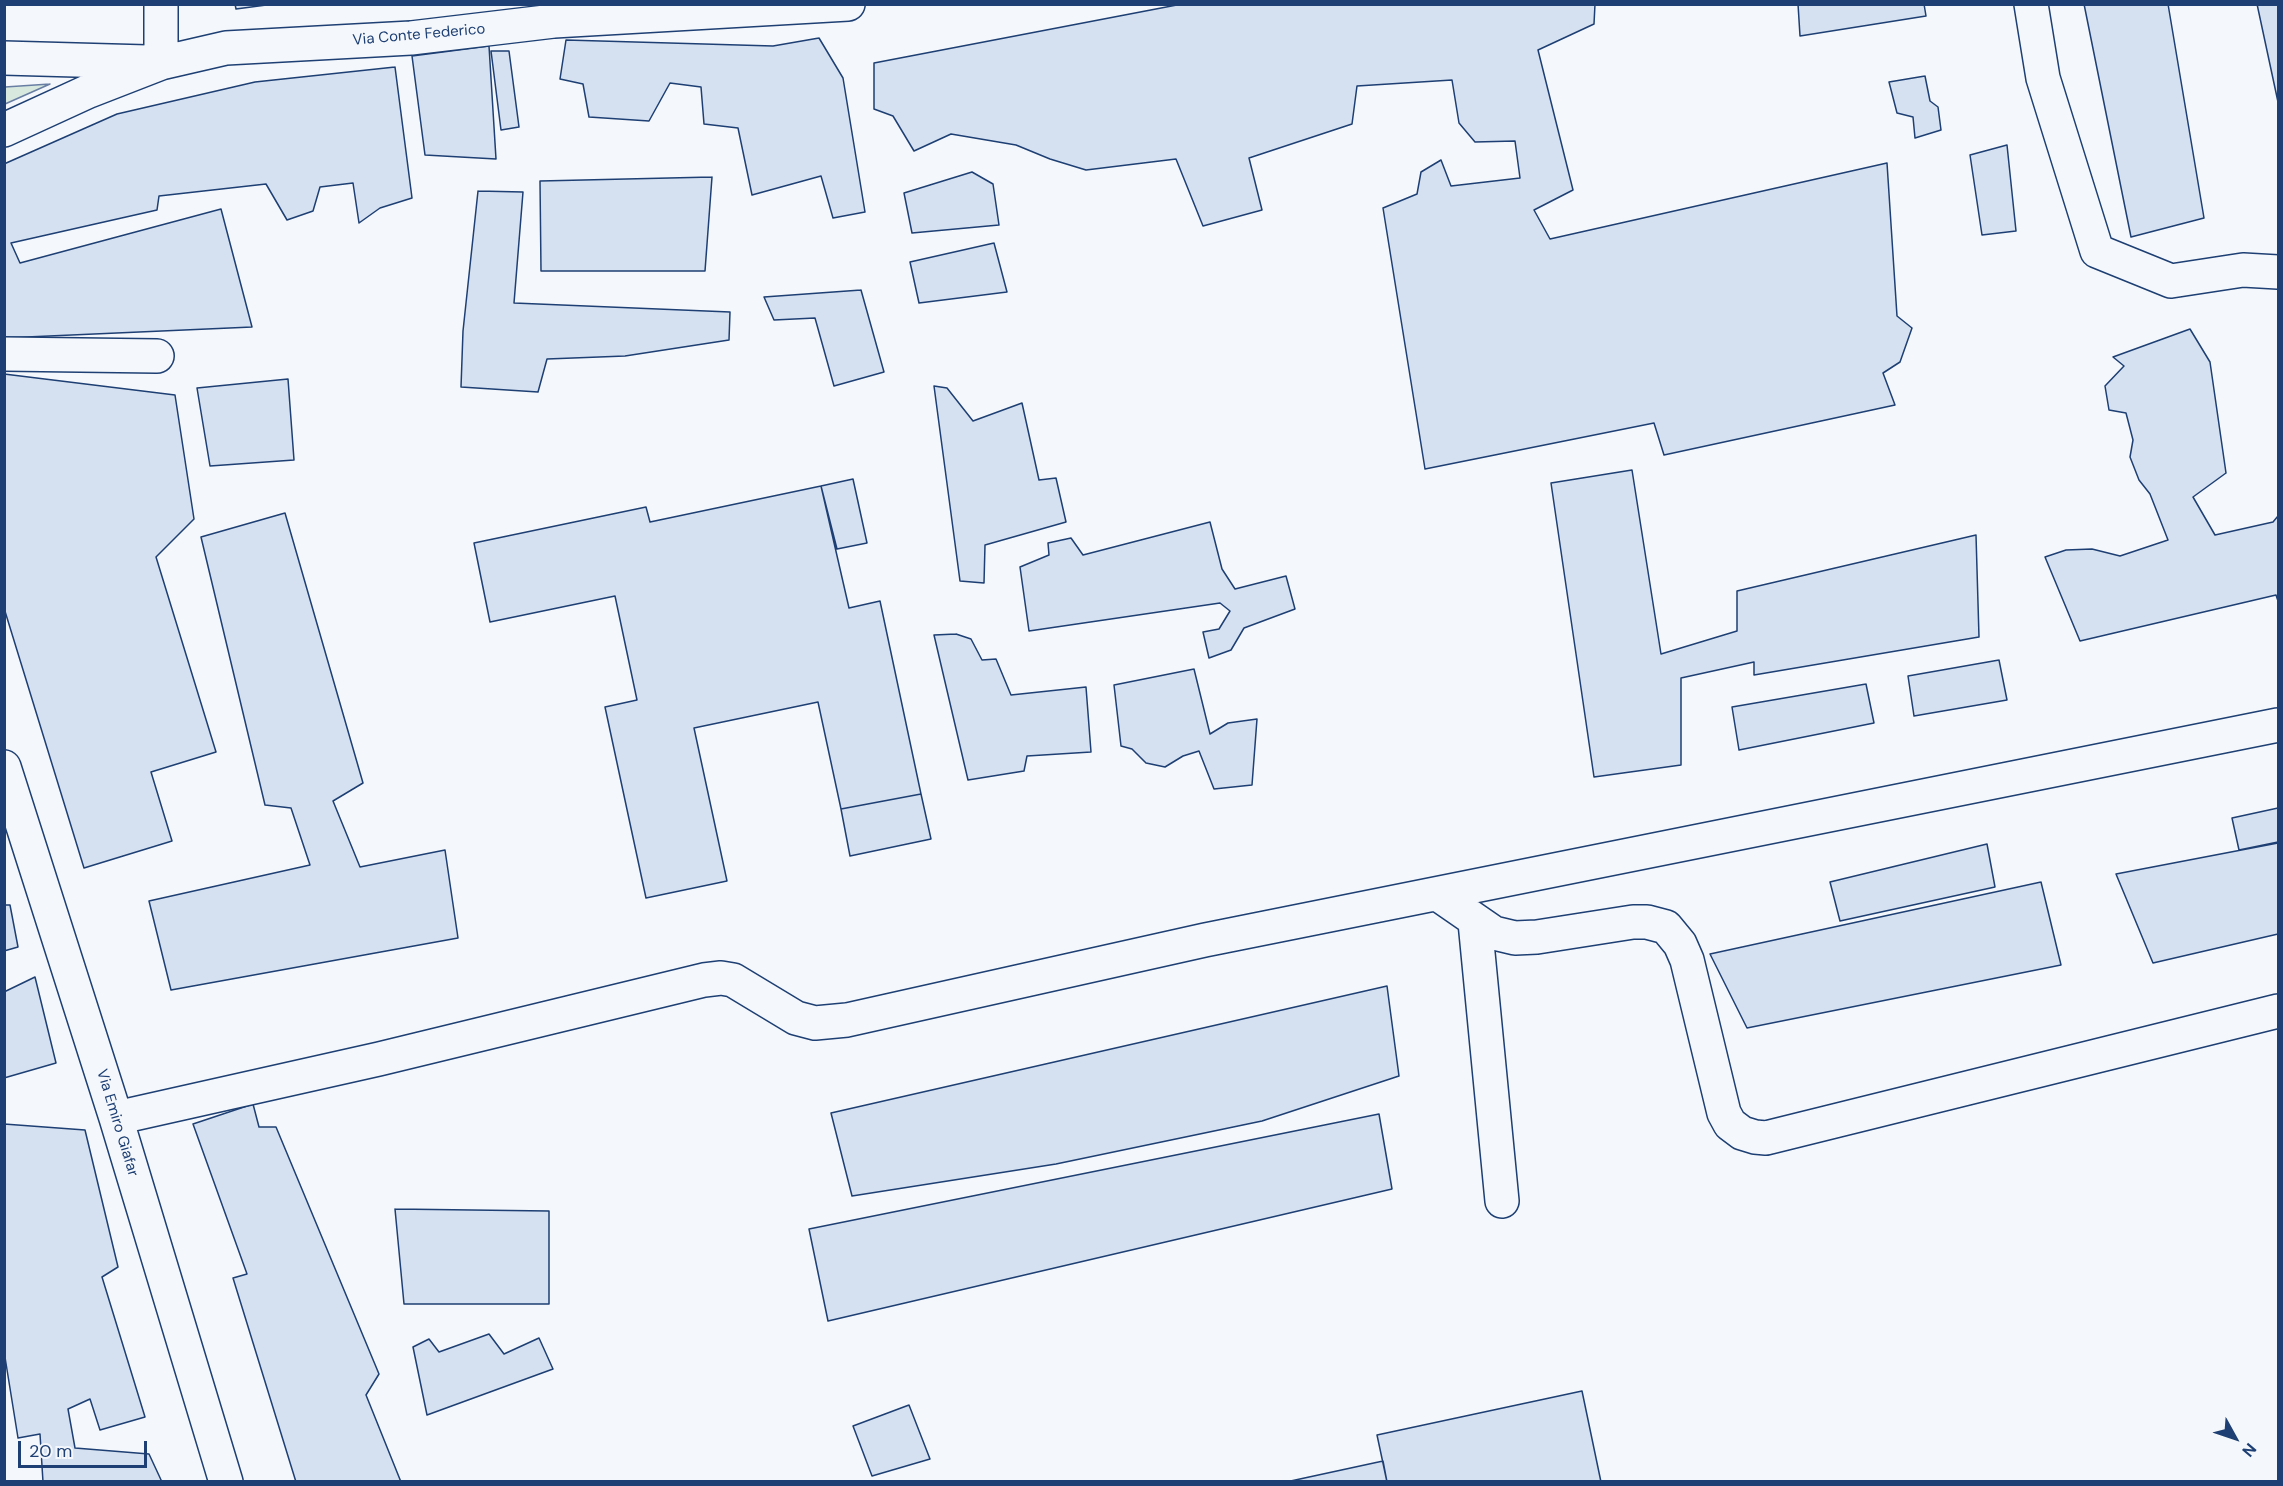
<!DOCTYPE html>
<html>
<head>
<meta charset="utf-8">
<style>
	body { margin:0 }
	#map { position:relative; width:2283px; height:1486px; overflow:hidden; background:#f4f7fb; font-family:"DM Sans",sans-serif }
	canvas { display:block }
	.frame { position:absolute; inset:0; border:6px solid #1d3f73; pointer-events:none }
	.north { position:absolute; left:2205px; top:1408px; width:60px; height:60px; -webkit-text-stroke:4px #f4f7fb; paint-order:stroke; rotate:130deg; font-size:16px; font-weight:700; line-height:24px; text-align:center; color:#1d3f73 }
	.north::after { content:''; display:block; margin:auto; width:21px; height:27px; background:#1d3f73; clip-path:polygon(50% 0,100% 100%,50% 72%,0 100%) }
	.scale { position:absolute; left:18px; top:1441px; width:129px; height:27px; box-sizing:border-box; border:3px solid #1d3f73; border-top:0; padding-left:8px; font-size:18px; line-height:21px; white-space:nowrap; color:#1d3f73; -webkit-text-stroke:4px #f4f7fb; paint-order:stroke }
</style>
</head>
<body>
<div id="map">
<canvas width="2283" height="1486"></canvas>
<div class="frame"></div>
<div class="north">N</div>
<div class="scale">20 m</div>
</div>
<script>
const g = document.querySelector('canvas').getContext('2d');
g.lineJoin = 'round';
function paint(path, color) { g.fillStyle = color; g.fill(path, 'evenodd'); }
const toPath = rows => new Path2D(rows.map(r => 'M' + r).join(''));
function trace(path, color, width, dash) { g.strokeStyle = color; g.lineWidth = width; g.lineCap = dash ? 'butt' : 'round'; g.setLineDash(dash || []); g.stroke(path); }
function write(font, color, halo, rows, align = 'center') {
  g.font = font + ' "DM Sans",sans-serif'; g.lineWidth = 4.5; g.setLineDash([]); g.textBaseline = 'middle'; g.strokeStyle = halo; g.fillStyle = color; for (const [text, x, y, turn = 0] of rows) {
    g.save(); g.translate(x, y); g.rotate((+turn || 0) * Math.PI / 180); g.textAlign = isNaN(turn) ? turn : align; if (halo) g.strokeText(text, 0, 0); g.fillText(text, 0, 0); g.restore();
  }
}
const green = toPath([
	[50,84,5,104,5,87,50,84]
]);
const building = toPath([
	[235,4,274,4,236,9,235,4],
	[1182,4,1595,4,1594,24,1538,50,1573,190,1534,210,1550,239,1887,163,1897,316,1912,328,1900,362,1883,373,1895,405,1664,455,1654,423,1425,469,1383,208,1417,194,1421,172,1441,160,1451,186,1520,178,1515,141,1475,142,1459,123,1452,80,1357,86,1352,124,1249,158,1262,210,1203,226,1176,159,1086,170,1050,159,1016,145,951,134,914,151,893,116,874,109,874,63,1182,4],
	[1798,4,1924,4,1926,16,1800,36,1798,4],
	[2084,4,2168,4,2204,218,2131,237,2084,4],
	[2257,4,2278,4,2278,102,2257,4],
	[819,38,843,78,865,212,833,218,821,176,752,195,738,128,704,124,701,87,670,83,649,121,589,117,583,84,560,79,566,40,773,46,819,38],
	[489,46,496,159,425,155,412,56,489,46],
	[491,51,509,51,519,127,501,130,491,51],
	[395,67,412,198,380,208,359,223,353,183,320,187,313,211,287,220,266,184,159,196,157,210,11,243,20,263,221,209,252,327,4,338,4,164,117,114,255,82,395,67],
	[1925,76,1930,101,1938,107,1941,130,1915,138,1913,117,1897,113,1889,82,1925,76],
	[2007,145,2016,231,1982,235,1970,155,2007,145],
	[972,172,993,184,999,225,912,233,904,193,972,172],
	[712,177,705,271,541,271,540,181,712,177],
	[478,191,523,192,514,303,730,312,729,340,625,356,547,359,538,392,461,387,463,331,478,191],
	[994,243,1007,292,919,303,910,262,994,243],
	[861,290,884,372,834,386,815,318,774,320,764,297,861,290],
	[2190,329,2210,362,2226,473,2193,497,2215,535,2273,522,2278,516,2278,601,2276,595,2080,641,2045,557,2066,550,2092,549,2120,556,2168,540,2150,494,2139,480,2130,457,2133,440,2126,413,2109,410,2105,386,2124,366,2113,357,2190,329],
	[4,374,175,395,194,519,156,557,216,752,151,772,172,841,84,868,4,608,4,374],
	[288,379,294,460,210,466,197,388,288,379],
	[934,386,947,388,973,421,1022,403,1039,480,1056,478,1066,522,985,545,984,583,960,581,934,386],
	[1632,470,1661,654,1737,631,1737,591,1976,535,1979,637,1754,675,1754,662,1681,678,1681,765,1594,777,1551,483,1632,470],
	[853,479,867,543,837,549,821,486,853,479],
	[821,486,849,608,880,601,921,794,841,809,818,702,694,728,727,881,646,898,605,707,637,700,615,596,490,622,474,543,646,507,650,522,821,486],
	[285,513,363,783,333,801,360,867,445,850,458,938,171,990,149,901,310,865,291,808,265,805,201,537,285,513],
	[1210,522,1222,569,1235,589,1286,576,1295,609,1244,628,1231,650,1209,658,1203,632,1219,629,1230,611,1220,603,1029,631,1020,567,1049,555,1048,543,1071,538,1083,555,1210,522],
	[956,634,971,639,982,660,996,659,1011,695,1086,687,1091,752,1027,756,1024,771,968,780,934,635,956,634],
	[1999,660,2007,700,1914,716,1908,676,1999,660],
	[1194,669,1210,734,1228,723,1257,719,1252,785,1214,789,1199,751,1183,756,1165,767,1146,763,1132,749,1121,746,1114,685,1194,669],
	[1866,684,1874,723,1739,750,1732,707,1866,684],
	[921,794,931,839,850,856,841,809,921,794],
	[2278,808,2278,842,2239,850,2232,818,2278,808],
	[2278,843,2278,934,2153,963,2116,874,2278,843],
	[1987,844,1995,887,1840,921,1830,882,1987,844],
	[2041,882,2061,965,1747,1028,1710,954,2041,882],
	[4,905,10,905,18,947,4,951,4,905],
	[35,977,56,1063,4,1078,4,992,35,977],
	[1387,986,1399,1076,1262,1121,1056,1164,852,1196,831,1113,1387,986],
	[253,1104,259,1127,276,1127,379,1374,366,1395,401,1482,296,1482,233,1278,247,1274,193,1124,253,1104],
	[1379,1114,1392,1189,828,1321,809,1229,1379,1114],
	[4,1124,85,1130,118,1267,102,1277,145,1417,100,1430,90,1399,68,1409,75,1448,149,1454,162,1482,43,1482,40,1434,18,1438,4,1351,4,1124],
	[395,1209,549,1211,549,1304,404,1304,395,1209],
	[489,1334,504,1354,539,1338,553,1369,427,1415,413,1347,429,1339,439,1352,489,1334],
	[1582,1391,1601,1482,1387,1482,1377,1435,1582,1391],
	[909,1405,930,1459,872,1476,853,1426,909,1405],
	[1383,1461,1387,1482,1286,1482,1383,1461]
]);
const minor = toPath([
	[2031,4,2043,78,2097,251,2171,281,2243,270,2278,272],
	[4,58,147,62],
	[161,63,161,4],
	[4,130,89,91,161,63,226,48,411,38,554,21,848,4],
	[4,354,157,356],
	[4,767,116,1118,226,1482],
	[1439,895,1494,933,1515,938,1537,937,1633,922,1647,922,1666,927,1680,944,1687,960,1724,1113,1730,1124,1742,1133,1755,1137,1766,1138,2278,1011],
	[1475,922,1502,1201],
	[116,1118,379,1059,704,980,721,978,733,980,796,1018,815,1023,847,1020,1205,940,2278,725]
]);
const streetNames = [
	["Via Conte Federico",419,35,-5],
	["Via Emiro Giafar",117,1123,73]
];
paint(green, '#d7e8df');
trace(green, '#687fa3', 1.5);
paint(building, '#d5e0f0');
trace(building, '#1d3f73', 1.5);
trace(minor, '#1d3f73', 36);
trace(minor, '#f4f7fb', 33);
write('15px', '#1d3f73', '#f4f7fb', streetNames);
</script>
</body>
</html>
